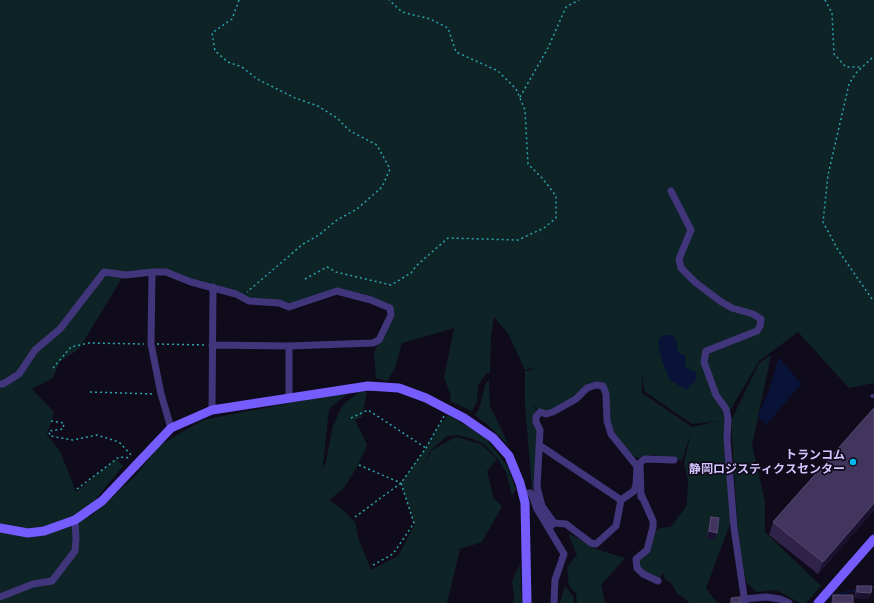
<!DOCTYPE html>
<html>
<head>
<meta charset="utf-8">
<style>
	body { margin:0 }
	canvas { display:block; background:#100b1b }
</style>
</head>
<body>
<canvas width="874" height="603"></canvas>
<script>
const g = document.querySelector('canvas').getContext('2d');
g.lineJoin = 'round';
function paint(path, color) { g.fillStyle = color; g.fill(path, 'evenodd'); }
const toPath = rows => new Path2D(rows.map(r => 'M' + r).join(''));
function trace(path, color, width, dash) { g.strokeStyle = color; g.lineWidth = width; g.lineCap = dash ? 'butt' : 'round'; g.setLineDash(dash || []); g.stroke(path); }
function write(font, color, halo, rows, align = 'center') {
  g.font = font + ' "Work Sans","Noto Sans JP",sans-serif'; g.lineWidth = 3.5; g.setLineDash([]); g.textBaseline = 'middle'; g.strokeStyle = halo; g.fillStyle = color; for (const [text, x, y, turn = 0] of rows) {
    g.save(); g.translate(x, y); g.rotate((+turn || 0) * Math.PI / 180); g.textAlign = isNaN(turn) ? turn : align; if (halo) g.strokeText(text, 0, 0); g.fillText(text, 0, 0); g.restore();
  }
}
const green = toPath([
	[0,0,874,0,874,383,849,388,798,332,759,361,725,419,733,516,706,588,717,603,690,603,677,593,672,584,665,579,663,573,659,579,643,574,636,561,648,547,652,534,660,528,671,527,687,505,688,480,684,463,691,433,682,460,653,455,637,458,627,451,609,424,609,399,596,385,546,414,537,409,533,403,537,413,540,431,537,487,552,521,547,525,533,498,525,406,525,371,532,370,532,368,525,370,508,333,494,317,491,337,490,373,487,373,478,385,477,401,472,411,450,401,451,396,444,378,454,328,402,343,395,368,387,381,376,378,374,353,392,309,337,291,290,305,250,300,164,270,125,273,79,349,60,361,53,378,32,389,54,412,47,435,60,451,76,492,116,459,123,466,95,500,89,518,135,476,160,445,203,420,351,391,329,409,323,465,320,472,326,462,333,426,342,406,359,392,367,392,362,417,355,420,367,445,358,465,344,488,329,500,342,509,355,522,358,537,371,570,398,556,415,524,401,483,426,448,436,429,448,415,485,437,508,467,516,490,512,495,506,472,498,459,484,444,473,439,458,435,447,436,431,450,416,482,432,450,456,437,481,444,497,459,487,471,494,499,502,506,482,542,460,549,447,603,0,603],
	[642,373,644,391,692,424,719,421,692,427,642,393],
	[771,355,752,445,765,502,765,532,821,586,806,603,800,603,776,590,757,592,746,582,738,534,731,421,759,363],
	[489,380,490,406,509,446,491,428,475,415,479,409,486,383],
	[568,533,596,549,625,558,601,585,605,603,577,603,576,593,569,586,567,567,577,555],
	[520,564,522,603,513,603,514,596,512,581],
	[565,586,573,596,574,603,560,603]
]);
const water = toPath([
	[668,335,673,335,676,340,679,353,685,355,686,367,696,373,696,380,686,390,669,379,661,357,658,342,661,336],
	[779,357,801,384,766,425,758,416,768,393]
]);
const stream = toPath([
	[825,600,838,594,857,590]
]);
const path = toPath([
	[239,0,232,19,212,33,215,51,228,62,242,67,257,79,295,98,318,106,337,118,350,131,377,145,390,169,382,187,357,209,337,220,319,235,303,244,247,292],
	[825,0,832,13,834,54,846,67,862,67],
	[520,97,548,48,566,7,579,0],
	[305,279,327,267,336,272,391,285,411,273,416,266,448,238,518,240,544,228,556,218,556,196,543,179,528,164,525,110,516,89,498,71,456,52,448,28,430,19,402,12,389,0],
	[872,299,838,250,823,222,828,175,849,84,856,73,874,56],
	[157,344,206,345],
	[53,368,71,347,89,343,144,344],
	[90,392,155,394],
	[351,418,368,410,426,448],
	[51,421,64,423,63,429,49,431,50,436,73,440,97,435,119,442,133,457],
	[359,465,401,483],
	[77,489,119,457,131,458],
	[355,517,401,483],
	[373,565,393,554,414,523,401,483,426,448,444,416]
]);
const lane = toPath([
	[872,396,874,396]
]);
const street = toPath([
	[671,191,691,230,679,259,681,268,695,282,720,301,732,308,753,314,761,319,760,326,757,331,706,351,704,362,716,395,726,409,728,418,727,439,734,528,745,603],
	[152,272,151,344,161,394,171,428],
	[289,346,289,398],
	[0,384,3,384,19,374,35,350,60,329,104,272,126,275,152,272,166,272,191,282,236,294,249,301,279,303,289,307,337,291,371,300,390,308,391,315,379,340,373,343,289,346,212,345],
	[212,410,213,287],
	[539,445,621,500,634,491,636,485,637,466],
	[523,493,531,493,537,509,564,554,555,580,554,603],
	[641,494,653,521,653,527,647,550,636,559,637,568,643,574,658,581],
	[641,497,640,463,642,461,645,459,674,460],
	[554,523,542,506,537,487,540,430,536,422,536,417,540,412,546,414,553,412,576,399,587,388,596,385,603,386,606,394,607,421,611,434,640,470],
	[551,526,554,523,566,524,591,543,596,544,616,526,621,500],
	[0,597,33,584,52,581,75,551,76,539,75,520],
	[744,599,766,597,780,599,789,603]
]);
const secondary = toPath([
	[0,528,28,533,44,531,75,520,102,501,171,428,212,410,368,386,399,388,426,398,464,418,493,438,509,456,520,483,525,503,527,603],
	[818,603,874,539]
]);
const wall = toPath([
	[874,510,818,574,769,535,773,522],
	[711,517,717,533,714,539,707,538,709,523],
	[857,586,871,593,869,599,855,598,855,592],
	[833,595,853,603,831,603]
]);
const shadedWall = toPath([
	[874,503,874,510,818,574,823,562],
	[709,531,717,533,714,539,707,538],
	[857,592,871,593,869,599,855,598]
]);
const building = toPath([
	[874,408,874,503,823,562,773,522,874,408],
	[711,517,719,518,717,533,709,531,711,517],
	[857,586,872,586,871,593,857,592,857,586],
	[833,595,853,595,853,603,833,603,833,595],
	[740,597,741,603,731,603,731,598,740,597]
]);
const markers = [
	[853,462,4,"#00b8f0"]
];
const poiNames = [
	["トランコム",845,455],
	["静岡ロジスティクスセンター",845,469]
];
paint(green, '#0e2325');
paint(water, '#081337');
trace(stream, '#081337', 2);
trace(path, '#2ba4ad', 1.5, [2, 3]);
trace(lane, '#41357b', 3.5);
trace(street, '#41357b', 7);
trace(secondary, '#755cff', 9);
paint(wall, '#2f234a');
paint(shadedWall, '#1b122f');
paint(building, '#41355d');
trace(building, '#584b76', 1);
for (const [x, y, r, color] of markers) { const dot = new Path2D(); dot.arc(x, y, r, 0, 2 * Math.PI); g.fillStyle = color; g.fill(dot); trace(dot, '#100b1b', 1.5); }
write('bold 12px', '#d3c5ff', '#100b1b', poiNames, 'right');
</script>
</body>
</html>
